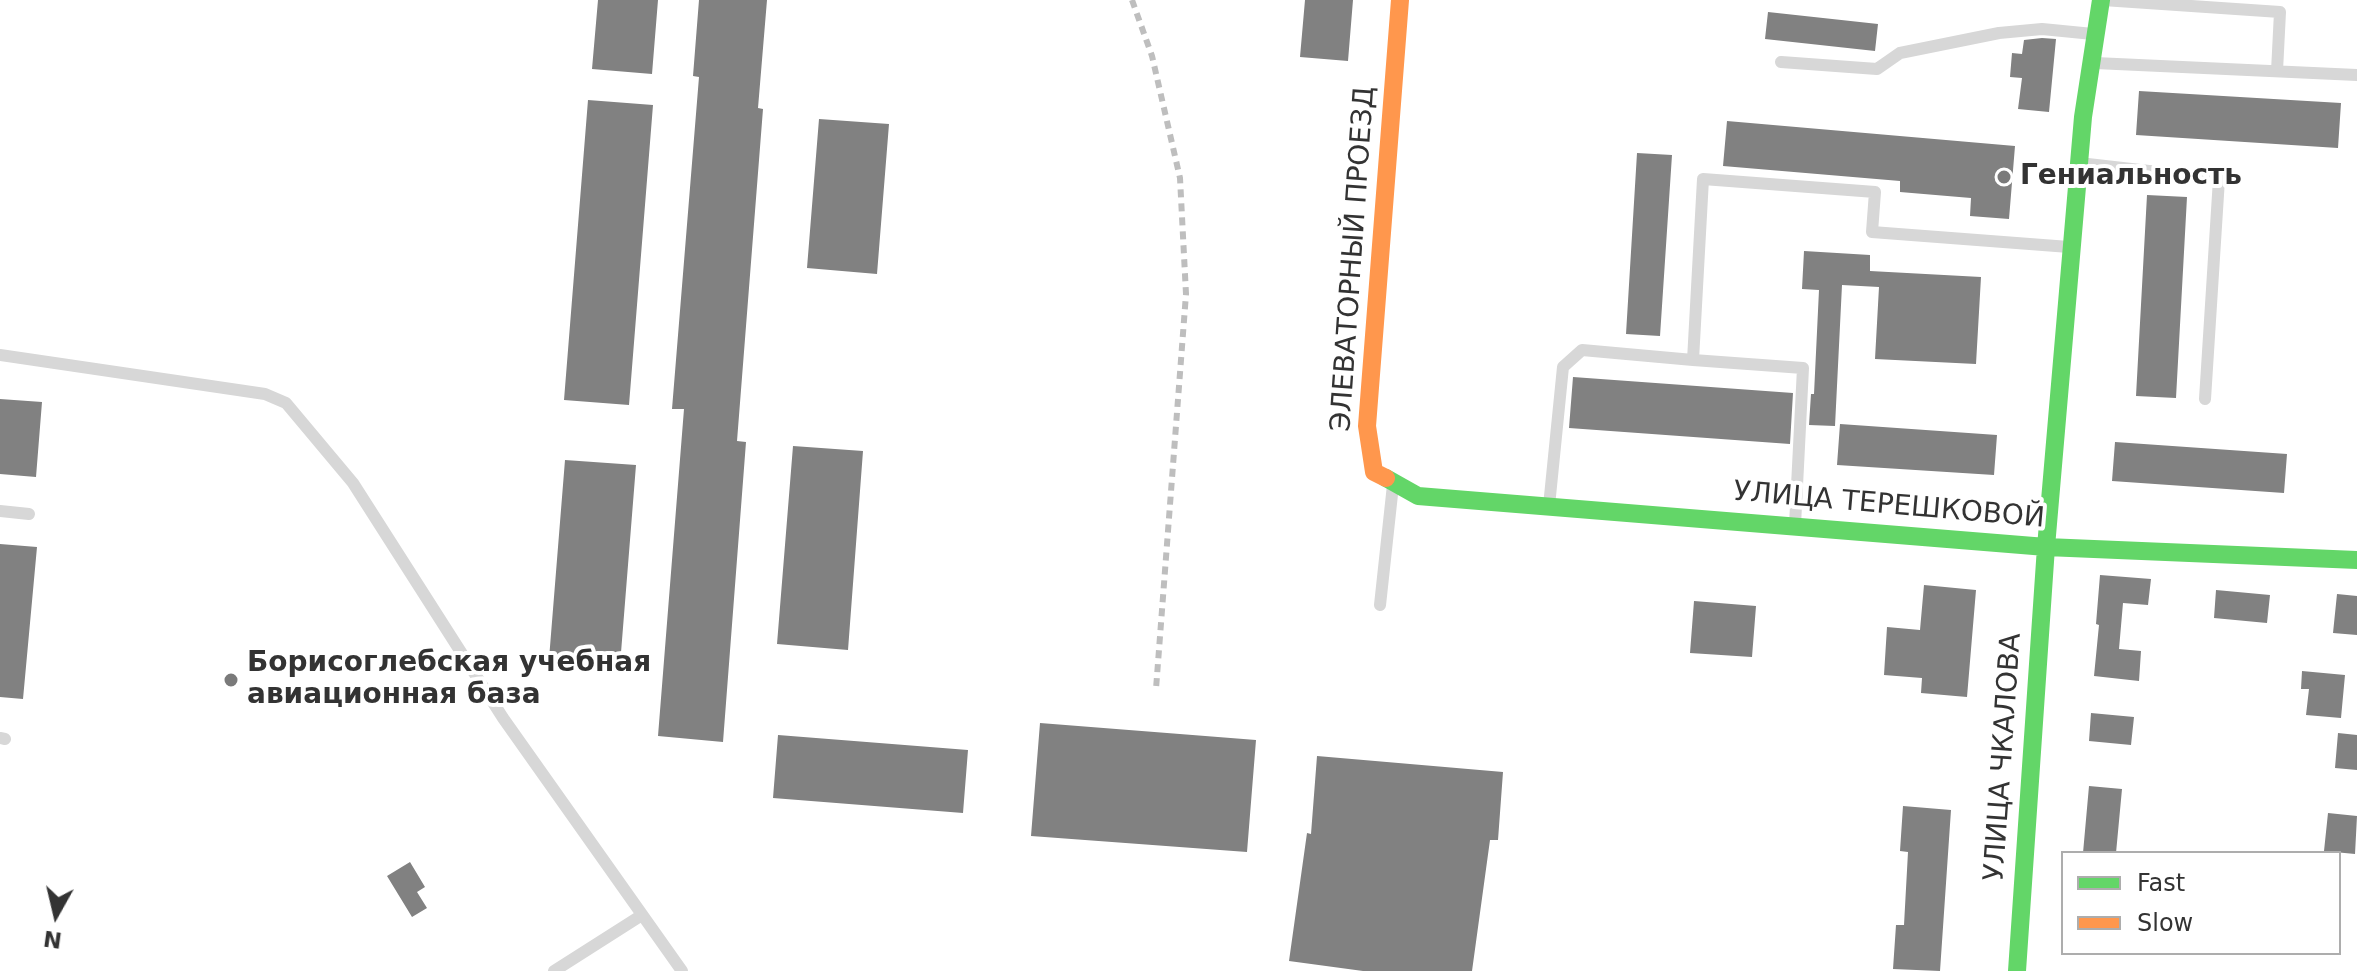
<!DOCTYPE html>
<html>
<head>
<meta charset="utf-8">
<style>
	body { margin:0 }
	#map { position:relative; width:2357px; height:971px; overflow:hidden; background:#fff; font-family:"DejaVu Sans",sans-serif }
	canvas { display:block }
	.legend { position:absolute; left:2061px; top:851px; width:280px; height:104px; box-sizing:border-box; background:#fff; border:2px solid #adadad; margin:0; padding:10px 14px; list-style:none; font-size:24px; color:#333 }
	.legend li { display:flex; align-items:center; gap:16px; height:40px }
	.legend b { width:40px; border:2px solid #adadad }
	.north { position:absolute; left:16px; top:875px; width:80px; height:80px; -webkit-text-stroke:6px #fff; paint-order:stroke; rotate:188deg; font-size:22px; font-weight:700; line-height:32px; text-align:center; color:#333 }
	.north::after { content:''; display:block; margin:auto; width:28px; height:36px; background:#333; clip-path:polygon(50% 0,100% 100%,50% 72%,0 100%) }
</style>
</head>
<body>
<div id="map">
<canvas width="2357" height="971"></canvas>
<ul class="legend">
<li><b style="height:10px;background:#63d668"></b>Fast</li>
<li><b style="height:10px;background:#ff974d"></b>Slow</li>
</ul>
<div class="north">N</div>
</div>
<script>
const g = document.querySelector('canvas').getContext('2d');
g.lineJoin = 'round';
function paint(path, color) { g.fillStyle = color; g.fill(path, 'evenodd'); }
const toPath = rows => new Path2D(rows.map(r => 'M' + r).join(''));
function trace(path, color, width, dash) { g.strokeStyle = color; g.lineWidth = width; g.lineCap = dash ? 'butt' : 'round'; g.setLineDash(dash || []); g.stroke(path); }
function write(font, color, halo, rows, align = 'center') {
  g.font = font + ' "DejaVu Sans",sans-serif'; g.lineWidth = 8; g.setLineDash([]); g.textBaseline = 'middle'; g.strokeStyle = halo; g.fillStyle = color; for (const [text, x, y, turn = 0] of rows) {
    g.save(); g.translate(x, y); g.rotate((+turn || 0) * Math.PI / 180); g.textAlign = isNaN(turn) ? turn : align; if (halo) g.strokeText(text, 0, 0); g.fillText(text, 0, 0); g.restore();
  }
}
const building = toPath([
	[598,0,658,0,652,74,592,69],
	[699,0,767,0,758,108,763,109,737,441,746,442,723,742,658,736,684,409,672,409,699,77,693,76],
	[1305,0,1353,0,1348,61,1300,57],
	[1768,12,1878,24,1875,51,1765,39],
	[2042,38,2056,39,2049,112,2018,109,2022,78,2010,77,2012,53,2022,54,2024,40],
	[2139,91,2341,103,2338,148,2136,135],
	[588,100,653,105,629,405,564,400],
	[819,119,889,124,877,274,807,268],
	[1727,121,2015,146,2009,219,1970,216,1971,198,1900,192,1900,181,1723,166],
	[1637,153,1672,155,1660,336,1626,334],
	[2147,195,2187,197,2176,398,2136,396],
	[1804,251,1870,255,1870,271,1981,277,1976,364,1875,359,1879,287,1842,285,1835,426,1809,425,1811,394,1814,394,1819,290,1802,289],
	[1573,377,1793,393,1790,444,1569,428],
	[0,399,42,402,36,477,0,474],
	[1840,424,1997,435,1994,475,1837,465],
	[2115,442,2287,454,2284,493,2112,481],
	[793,446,863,451,848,650,777,644],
	[565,460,636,465,620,665,549,659],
	[0,544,37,547,23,699,0,697],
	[2100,575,2151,579,2148,605,2123,603,2119,649,2141,651,2139,681,2094,676,2099,625,2096,624],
	[1924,585,1976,590,1967,697,1921,693,1922,678,1884,675,1887,627,1920,630],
	[2216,590,2270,595,2267,623,2214,618],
	[2337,594,2357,596,2357,635,2333,633],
	[1694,601,1756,606,1752,657,1690,653],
	[2302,671,2345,675,2341,718,2306,715,2309,689,2301,689],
	[2091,713,2134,717,2131,745,2089,741],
	[1040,723,1256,740,1247,852,1031,836],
	[2338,733,2357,735,2357,770,2335,768],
	[778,735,968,750,963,813,773,798],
	[1317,756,1503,772,1498,840,1490,840,1472,971,1363,971,1289,961,1307,833,1311,834],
	[2089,786,2122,789,2116,853,2083,853],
	[1903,806,1951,810,1940,971,1893,969,1896,925,1904,925,1908,852,1900,851],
	[2328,813,2357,816,2355,854,2324,851],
	[410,862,425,887,417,892,427,908,412,917,387,876]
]);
const lane = toPath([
	[2103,0,2280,12,2277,71],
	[1781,62,1877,69,1900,53,1999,33,2042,29,2093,34],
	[2095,63,2357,75],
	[2079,163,2219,179,2205,399],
	[0,355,265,394,286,403,353,483,503,718,682,971],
	[1549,506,1563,367,1582,350,1693,360],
	[0,511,29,514],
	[1795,525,1803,368,1693,360,1703,179,1875,192,1872,232,2069,247],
	[1380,605,1393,485],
	[0,738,5,739],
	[554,971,642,915]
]);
const fast = toPath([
	[1386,478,1418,496,2046,547,2357,560],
	[2017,971,2046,547,2083,117,2101,0]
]);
const slow = toPath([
	[1386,478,1374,472,1367,426,1400,0]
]);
const rail = toPath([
	[1132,0,1152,56,1180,178,1186,294,1156,689]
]);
const markers = [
	[2004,177,8,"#7a7a7a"],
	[231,680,8,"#7a7a7a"]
];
const poiNames = [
	["Гениальность",2020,177],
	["Борисоглебская учебная",247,664],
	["авиационная база",247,696]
];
const streetNames = [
	["ЭЛЕВАТОРНЫЙ ПРОЕЗД",1354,259,-86],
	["УЛИЦА ТЕРЕШКОВОЙ",1889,506,5],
	["УЛИЦА ЧКАЛОВА",2004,757,-86]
];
paint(building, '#818181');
trace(lane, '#d7d7d7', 12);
trace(fast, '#63d668', 18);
trace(slow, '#ff974d', 18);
trace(rail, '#bebebe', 6, [8, 6]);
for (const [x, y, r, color] of markers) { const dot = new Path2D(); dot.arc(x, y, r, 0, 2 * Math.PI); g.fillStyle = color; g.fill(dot); trace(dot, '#fff', 3); }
write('bold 28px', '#333', '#fff', poiNames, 'left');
write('28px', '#333', '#fff', streetNames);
</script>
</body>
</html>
